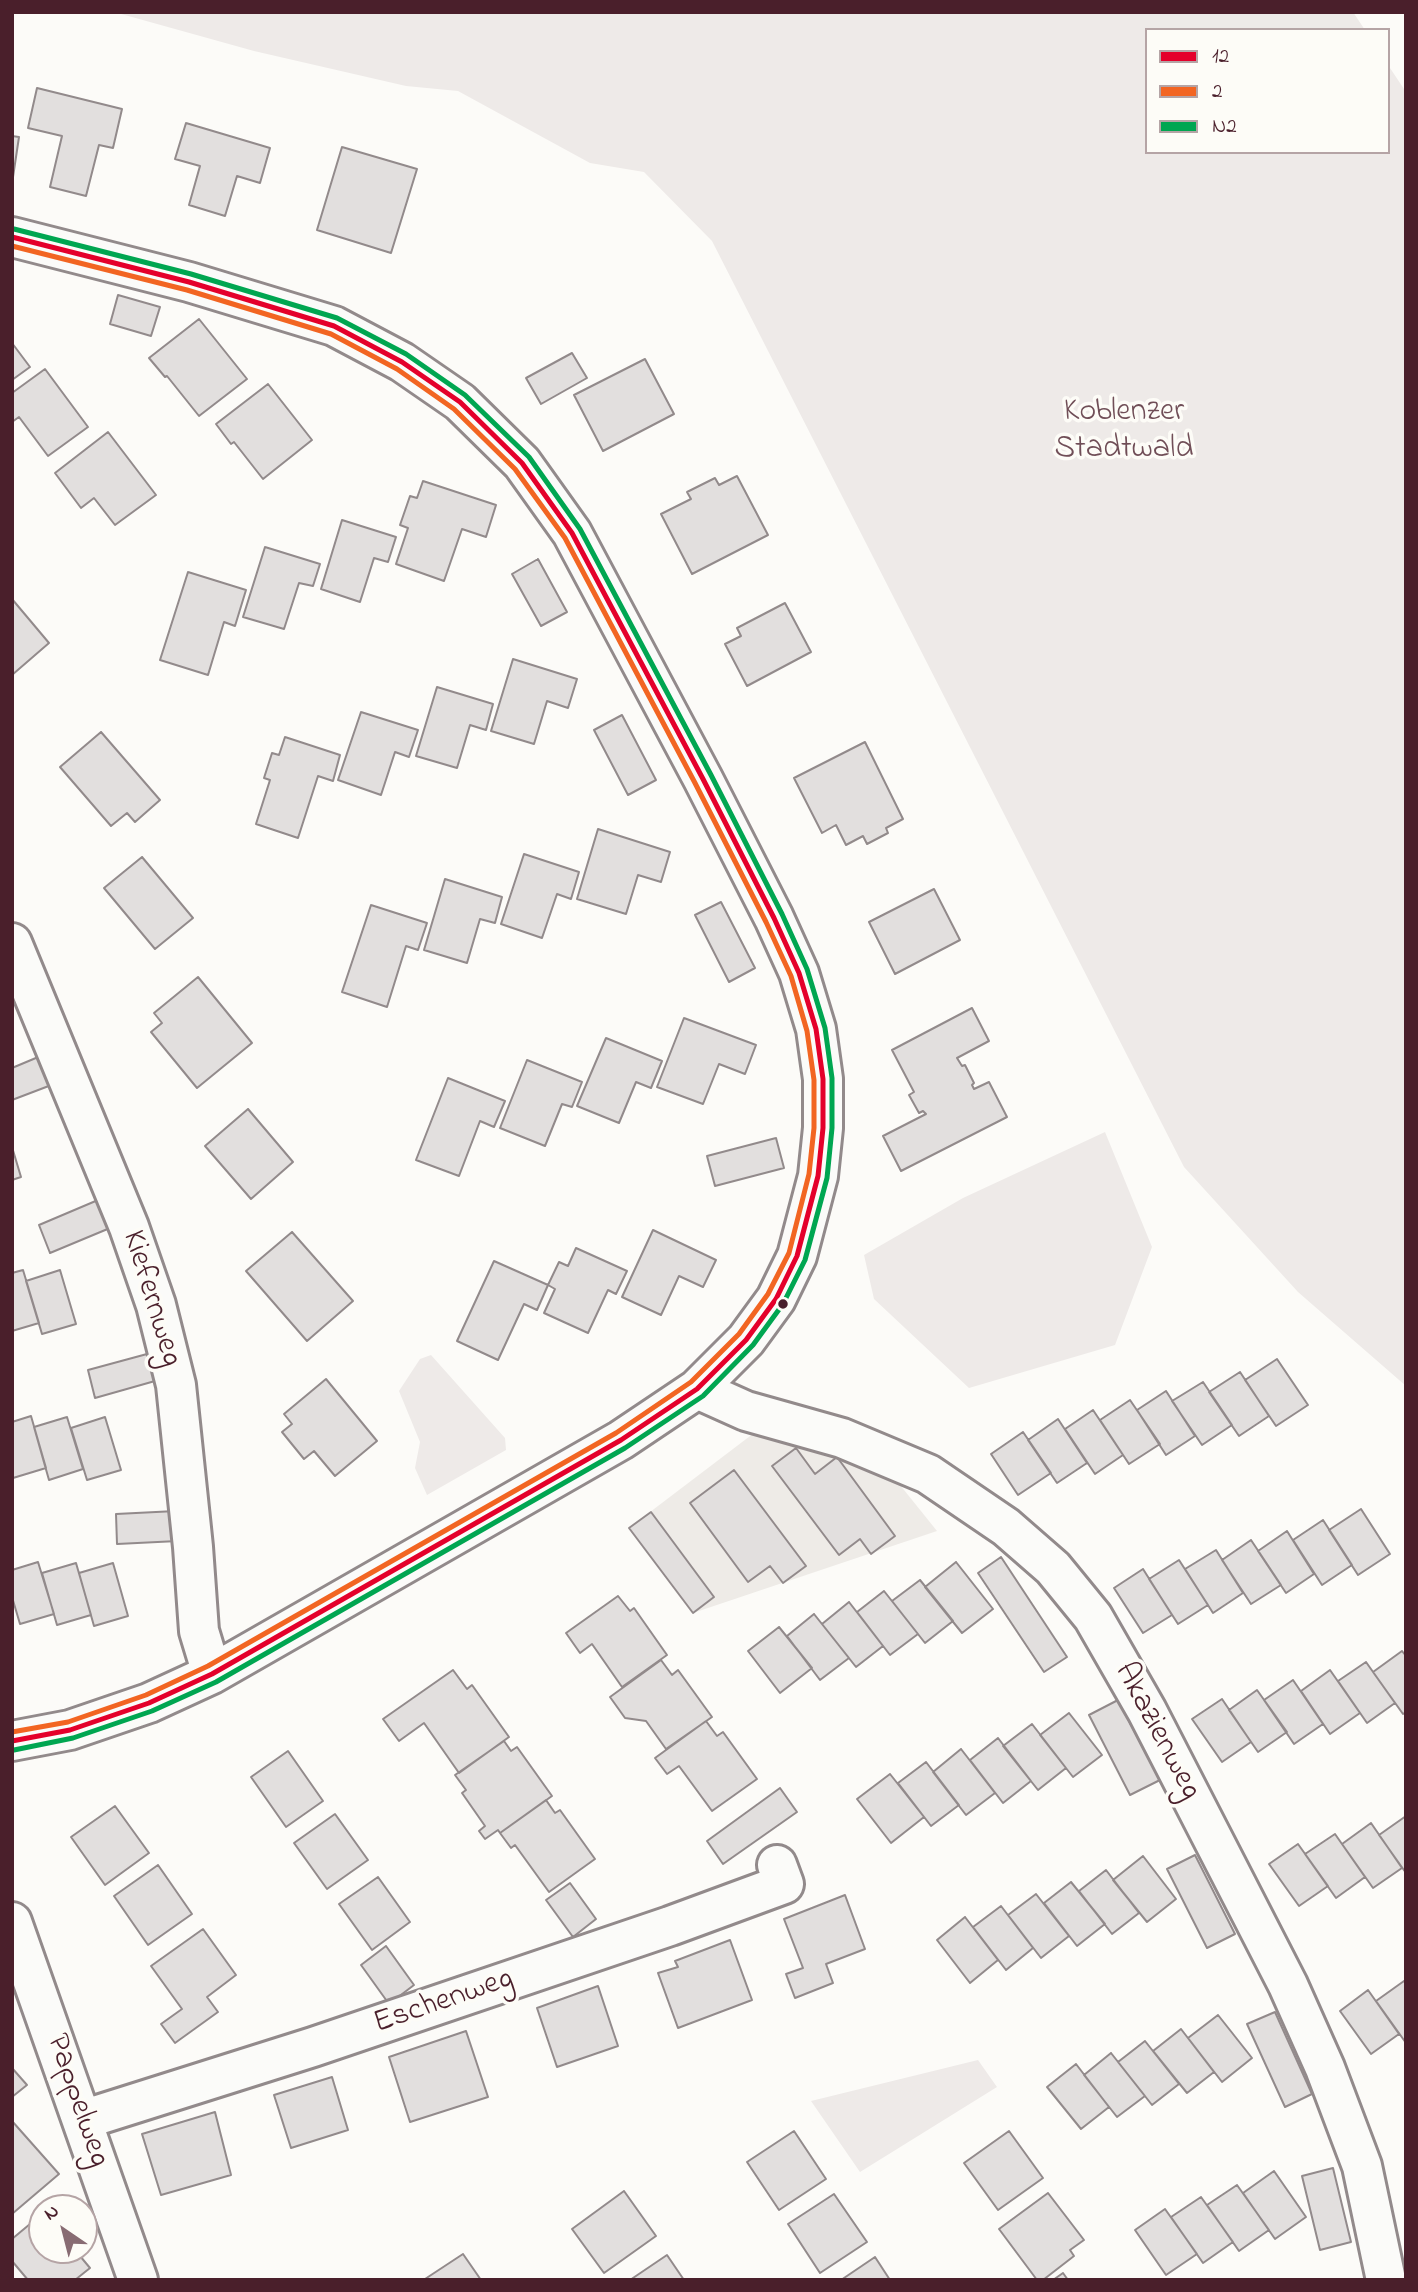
<!DOCTYPE html>
<html>
<head>
<meta charset="utf-8">
<style>
	body { margin:0 }
	#map { position:relative; width:1418px; height:2292px; overflow:hidden; background:#fcfbf8; font-family:"Indie Flower",sans-serif }
	canvas { display:block }
	.frame { position:absolute; inset:0; border:14px solid #4a1f2b; pointer-events:none }
	.legend { position:absolute; left:1145px; top:28px; width:245px; height:126px; box-sizing:border-box; background:#fdfcf7; border:2px solid #b5a4a5; margin:0; padding:9px 12px; list-style:none; font-size:21px; color:#4a1f2b }
	.legend li { display:flex; align-items:center; gap:14px; height:35px }
	.legend b { width:35px; border:2px solid #b5a4a5 }
	.north { position:absolute; left:28px; top:2194px; width:70px; height:70px; box-sizing:border-box; background:#fdfcf7; border:2px solid #b5a4a5; border-radius:50%; rotate:325deg; font-size:19px; font-weight:700; line-height:28px; text-align:center; color:#4a1f2b }
	.north::after { content:''; display:block; margin:auto; width:24px; height:32px; background:#886c73; clip-path:polygon(50% 0,100% 100%,50% 72%,0 100%) }
</style>
</head>
<body>
<div id="map">
<canvas width="1418" height="2292"></canvas>
<div class="frame"></div>
<ul class="legend">
<li><b style="height:9px;background:#e4002b"></b>12</li>
<li><b style="height:9px;background:#f26522"></b>2</li>
<li><b style="height:9px;background:#00a651"></b>N2</li>
</ul>
<div class="north">N</div>
</div>
<script>
const g = document.querySelector('canvas').getContext('2d');
g.lineJoin = 'round';
function paint(path, color) { g.fillStyle = color; g.fill(path, 'evenodd'); }
const toPath = rows => new Path2D(rows.map(r => 'M' + r).join(''));
function trace(path, color, width, dash) { g.strokeStyle = color; g.lineWidth = width; g.lineCap = dash ? 'butt' : 'round'; g.setLineDash(dash || []); g.stroke(path); }
function write(font, color, halo, rows, align = 'center') {
  g.font = font + ' "Indie Flower",sans-serif'; g.lineWidth = 7; g.setLineDash([]); g.textBaseline = 'middle'; g.strokeStyle = halo; g.fillStyle = color; for (const [text, x, y, turn = 0] of rows) {
    g.save(); g.translate(x, y); g.rotate((+turn || 0) * Math.PI / 180); g.textAlign = isNaN(turn) ? turn : align; if (halo) g.strokeText(text, 0, 0); g.fillText(text, 0, 0); g.restore();
  }
}
const built = toPath([
	[758,1430,892,1475,937,1531,693,1613,629,1528]
]);
const green = toPath([
	[114,12,1353,12,1365,30,1147,30,1147,152,1388,152,1388,65,1406,92,1406,1386,1298,1292,1184,1167,712,241,644,172,590,163,458,91,406,86,254,51],
	[1105,1132,1152,1247,1115,1345,969,1388,874,1299,864,1255,963,1198],
	[431,1355,505,1438,506,1450,427,1495,415,1468,420,1442,399,1391,420,1359],
	[978,2060,997,2087,860,2172,811,2101]
]);
const building = toPath([
	[37,88,122,109,113,148,99,145,86,196,50,187,62,136,28,128,37,88],
	[186,123,270,148,260,183,237,176,225,216,189,205,200,166,175,159,186,123],
	[12,136,19,137,13,177,12,177,12,136],
	[342,147,417,169,391,253,317,230,342,147],
	[118,295,160,307,151,336,110,324,118,295],
	[199,319,247,379,199,416,167,376,165,377,149,358,199,319],
	[12,343,30,367,12,380,12,343],
	[572,353,587,378,541,404,526,378,572,353],
	[645,359,674,414,603,451,574,395,645,359],
	[45,369,88,427,48,456,19,417,12,422,12,393,45,369],
	[268,384,312,440,263,479,234,442,231,444,216,424,268,384],
	[108,432,156,495,115,525,94,498,81,508,55,473,108,432],
	[737,476,768,535,692,574,661,514,691,499,687,492,715,478,719,485,737,476],
	[423,481,496,505,486,537,462,529,444,581,396,564,408,528,400,525,410,496,417,498,423,481],
	[342,520,396,537,388,562,374,558,360,602,321,589,342,520],
	[265,547,320,564,313,586,299,583,284,629,243,617,265,547],
	[538,559,567,612,541,626,512,574,538,559],
	[188,572,246,590,235,626,224,622,208,675,160,660,188,572],
	[12,599,49,643,12,675,12,599],
	[785,603,811,652,747,686,725,644,741,636,737,628,785,603],
	[513,659,577,679,568,708,547,701,534,744,491,731,513,659],
	[437,687,493,704,486,730,470,725,457,768,416,756,437,687],
	[361,712,418,730,409,757,395,752,381,795,338,780,361,712],
	[622,715,656,780,628,795,594,730,622,715],
	[101,732,160,800,135,822,127,813,111,826,60,767,101,732],
	[285,737,340,755,333,781,318,776,298,838,256,824,270,780,264,778,272,753,279,755,285,737],
	[865,742,903,819,886,828,888,833,867,844,863,836,846,845,836,825,822,833,794,778,865,742],
	[598,829,670,852,661,882,638,875,626,914,577,899,598,829],
	[524,854,579,872,571,899,557,894,542,938,501,924,524,854],
	[142,857,193,918,155,949,104,888,142,857],
	[445,879,502,897,495,923,480,919,467,963,424,950,445,879],
	[934,889,960,940,895,974,869,922,934,889],
	[721,902,755,968,729,982,695,915,721,902],
	[371,905,427,923,418,950,406,946,387,1007,342,992,371,905],
	[198,977,252,1043,197,1088,151,1032,162,1023,154,1013,198,977],
	[972,1008,989,1041,957,1058,962,1066,965,1065,974,1083,972,1085,974,1089,989,1082,1007,1117,901,1171,883,1136,926,1114,923,1111,919,1113,909,1095,914,1092,892,1050,972,1008],
	[684,1018,756,1045,745,1074,719,1064,703,1104,657,1087,684,1018],
	[606,1038,662,1061,651,1088,636,1082,619,1123,577,1106,606,1038],
	[43,1055,54,1084,12,1100,12,1068,43,1055],
	[527,1060,582,1082,572,1107,562,1104,545,1146,500,1128,527,1060],
	[448,1078,505,1101,494,1127,480,1121,459,1176,416,1160,448,1078],
	[248,1109,293,1162,251,1199,205,1146,248,1109],
	[776,1138,784,1168,715,1186,707,1156,776,1138],
	[12,1147,21,1177,12,1180,12,1147],
	[98,1200,110,1228,50,1253,39,1225,98,1200],
	[653,1230,716,1260,703,1287,679,1276,661,1315,622,1297,653,1230],
	[292,1232,353,1301,307,1341,246,1271,292,1232],
	[576,1248,627,1271,616,1294,608,1290,588,1333,544,1313,555,1289,548,1285,559,1262,568,1266,576,1248],
	[494,1261,548,1285,537,1310,524,1304,498,1360,457,1341,494,1261],
	[23,1270,39,1323,12,1331,12,1273,23,1270],
	[60,1270,76,1324,42,1334,26,1281,60,1270],
	[147,1354,155,1381,95,1398,88,1370,147,1354],
	[1277,1359,1308,1405,1276,1426,1245,1380,1277,1359],
	[1240,1372,1269,1416,1239,1436,1209,1392,1240,1372],
	[326,1379,377,1441,335,1476,314,1451,304,1459,282,1432,292,1424,284,1414,326,1379],
	[1203,1382,1232,1425,1202,1445,1172,1401,1203,1382],
	[1166,1391,1195,1436,1166,1455,1137,1410,1166,1391],
	[1130,1400,1160,1444,1129,1464,1100,1420,1130,1400],
	[1093,1410,1123,1455,1095,1474,1065,1429,1093,1410],
	[31,1416,46,1468,13,1478,12,1422,31,1416],
	[67,1417,83,1469,49,1480,34,1427,67,1417],
	[105,1417,121,1470,87,1480,71,1428,105,1417],
	[1058,1419,1087,1463,1057,1483,1028,1440,1058,1419],
	[1023,1432,1051,1473,1018,1495,991,1454,1023,1432],
	[796,1448,815,1474,837,1457,895,1536,871,1554,860,1539,839,1555,772,1466,796,1448],
	[734,1470,806,1566,783,1583,770,1566,748,1582,690,1503,734,1470],
	[1361,1509,1390,1554,1358,1575,1329,1530,1361,1509],
	[176,1511,178,1541,117,1544,116,1514,176,1511],
	[651,1512,714,1597,693,1613,629,1528,651,1512],
	[1323,1520,1352,1565,1322,1585,1293,1540,1323,1520],
	[1287,1531,1314,1574,1286,1593,1258,1551,1287,1531],
	[1251,1540,1281,1585,1251,1604,1222,1560,1251,1540],
	[1216,1550,1243,1593,1213,1613,1185,1569,1216,1550],
	[1001,1557,1067,1657,1044,1672,978,1573,1001,1557],
	[1179,1560,1208,1605,1178,1624,1149,1579,1179,1560],
	[38,1562,54,1614,20,1624,12,1597,12,1570,38,1562],
	[956,1562,993,1609,962,1633,925,1587,956,1562],
	[76,1563,91,1615,57,1625,42,1573,76,1563],
	[113,1563,128,1616,94,1626,79,1573,113,1563],
	[1143,1569,1172,1615,1143,1633,1114,1588,1143,1569],
	[920,1580,953,1621,925,1643,892,1601,920,1580],
	[884,1591,918,1634,890,1655,857,1612,884,1591],
	[618,1596,630,1611,634,1608,667,1655,622,1687,592,1644,580,1653,566,1633,618,1596],
	[849,1602,883,1646,856,1667,822,1624,849,1602],
	[814,1614,849,1658,820,1680,787,1636,814,1614],
	[779,1627,812,1668,780,1693,748,1651,779,1627],
	[1402,1651,1406,1656,1406,1712,1403,1714,1373,1672,1402,1651],
	[661,1660,672,1675,678,1670,712,1717,666,1749,646,1721,625,1718,610,1697,661,1660],
	[1366,1662,1395,1703,1367,1723,1338,1681,1366,1662],
	[453,1670,467,1689,472,1685,509,1737,459,1773,424,1723,399,1741,383,1719,453,1670],
	[1330,1670,1360,1713,1330,1734,1301,1691,1330,1670],
	[1293,1680,1323,1724,1294,1744,1264,1700,1293,1680],
	[1257,1690,1287,1732,1258,1752,1229,1710,1257,1690],
	[1222,1699,1251,1742,1222,1762,1192,1719,1222,1699],
	[1118,1700,1160,1780,1130,1795,1089,1715,1118,1700],
	[1069,1713,1102,1755,1073,1777,1040,1735,1069,1713],
	[706,1721,717,1736,723,1732,757,1779,712,1811,679,1766,667,1774,655,1758,706,1721],
	[1032,1724,1066,1768,1038,1790,1003,1746,1032,1724],
	[998,1738,1031,1781,1003,1803,970,1760,998,1738],
	[504,1741,511,1751,517,1747,552,1796,500,1833,498,1830,485,1839,479,1831,485,1826,462,1793,466,1790,455,1775,504,1741],
	[961,1749,995,1793,966,1815,933,1772,961,1749],
	[288,1751,323,1801,286,1827,251,1777,288,1751],
	[926,1762,959,1805,931,1826,898,1783,926,1762],
	[890,1774,924,1817,891,1843,857,1799,890,1774],
	[780,1788,797,1812,723,1864,707,1841,780,1788],
	[546,1800,555,1813,560,1810,595,1859,549,1892,515,1845,511,1848,500,1833,546,1800],
	[115,1806,149,1853,105,1885,71,1837,115,1806],
	[335,1814,368,1860,327,1889,294,1843,335,1814],
	[1406,1816,1406,1873,1379,1835,1406,1816],
	[1371,1823,1402,1868,1373,1888,1342,1844,1371,1823],
	[1335,1834,1365,1877,1336,1898,1305,1854,1335,1834],
	[1298,1844,1328,1886,1299,1906,1269,1864,1298,1844],
	[1195,1855,1235,1934,1207,1948,1167,1869,1195,1855],
	[1143,1856,1176,1899,1147,1922,1113,1880,1143,1856],
	[158,1865,192,1914,148,1945,114,1896,158,1865],
	[1106,1870,1139,1913,1112,1934,1079,1891,1106,1870],
	[378,1877,410,1922,372,1950,339,1904,378,1877],
	[1071,1882,1105,1924,1077,1946,1044,1903,1071,1882],
	[570,1883,596,1919,573,1937,546,1900,570,1883],
	[1036,1894,1069,1936,1041,1958,1008,1915,1036,1894],
	[845,1895,865,1949,826,1964,833,1983,795,1998,786,1974,803,1968,784,1919,845,1895],
	[1001,1906,1033,1948,1006,1970,973,1927,1001,1906],
	[965,1917,998,1960,970,1983,937,1940,965,1917],
	[203,1929,236,1975,207,1997,218,2012,175,2043,161,2024,182,2009,151,1966,203,1929],
	[730,1940,752,2000,678,2028,658,1973,678,1967,675,1961,730,1940],
	[386,1946,414,1985,389,2004,361,1965,386,1946],
	[1404,1981,1406,1984,1406,2043,1376,2001,1404,1981],
	[598,1986,618,2046,557,2067,537,2008,598,1986],
	[1368,1990,1399,2034,1371,2054,1340,2011,1368,1990],
	[1275,2012,1312,2094,1285,2107,1247,2024,1275,2012],
	[1218,2015,1252,2058,1222,2082,1188,2038,1218,2015],
	[1181,2029,1214,2072,1187,2093,1153,2051,1181,2029],
	[466,2031,488,2097,410,2122,389,2057,466,2031],
	[1145,2041,1179,2084,1152,2105,1118,2062,1145,2041],
	[1111,2053,1145,2096,1117,2117,1084,2075,1111,2053],
	[1076,2064,1109,2107,1081,2129,1047,2087,1076,2064],
	[12,2068,27,2085,12,2097,12,2068],
	[332,2077,348,2130,291,2148,274,2095,332,2077],
	[215,2112,231,2175,161,2195,142,2134,215,2112],
	[12,2121,59,2174,12,2214,12,2121],
	[794,2131,826,2179,779,2210,747,2162,794,2131],
	[1009,2131,1043,2178,998,2210,964,2163,1009,2131],
	[1333,2168,1351,2242,1320,2250,1302,2176,1333,2168],
	[1274,2171,1306,2217,1275,2239,1243,2193,1274,2171],
	[1237,2185,1269,2230,1239,2251,1207,2205,1237,2185],
	[624,2191,656,2236,604,2273,572,2229,624,2191],
	[1048,2193,1084,2240,1070,2250,1074,2256,1043,2280,1037,2280,999,2229,1048,2193],
	[834,2194,867,2242,820,2273,788,2224,834,2194],
	[1201,2197,1233,2242,1203,2263,1171,2217,1201,2197],
	[1165,2209,1197,2254,1166,2275,1135,2230,1165,2209],
	[42,2214,42,2250,75,2250,90,2268,75,2280,28,2280,12,2261,12,2239,42,2214],
	[463,2254,481,2280,426,2280,425,2279,463,2254],
	[667,2255,684,2280,630,2280,667,2255],
	[875,2257,890,2280,841,2280,875,2257],
	[1063,2273,1068,2280,1053,2280,1063,2273]
]);
const street = toPath([
	[12,237,189,282,334,326,402,362,460,402,522,463,572,533,703,779,774,918,799,973,816,1029,823,1079,823,1128,818,1176,797,1256,776,1299,746,1340,697,1389,621,1440,212,1674,149,1703,70,1730,12,1741],
	[12,943,129,1227,156,1305,176,1385,193,1547,199,1631,212,1674],
	[697,1389,746,1411,842,1438,928,1474,1006,1527,1053,1568,1093,1617,1147,1711,1288,1985,1325,2068,1362,2166,1386,2280],
	[12,1922,138,2280],
	[82,2120,313,2047,670,1926,784,1884,777,1865]
]);
const bus1 = toPath([
	[12,237,189,282,334,326,402,362,460,402,522,463,572,533,703,779,774,918,799,973,816,1029,823,1079,823,1128,818,1176,797,1256,776,1299,746,1340,697,1389,621,1440,212,1674,149,1703,70,1730,12,1741]
]);
const bus2 = toPath([
	[12,246,187,290,331,334,397,369,454,409,515,469,565,538,695,783,766,922,791,976,807,1031,814,1080,814,1128,809,1174,789,1253,768,1294,739,1334,691,1382,616,1433,208,1666,146,1695,68,1722,12,1732]
]);
const bus3 = toPath([
	[14,1750,73,1738,152,1711,216,1682,625,1448,703,1396,753,1345,783,1304,805,1260,827,1178,832,1128,832,1078,825,1028,807,969,782,914,711,775,580,529,529,457,465,395,406,354,337,318,191,274,14,229]
]);
const markers = [
	[783,1304,6,"#4a1f2b"]
];
const parkNames = [
	["Koblenzer",1124,414],
	["Stadtwald",1124,451]
];
const streetNames = [
	["Kiefernweg",150,1299,73],
	["Akazienweg",1156,1732,62],
	["Eschenweg",444,2003,-19],
	["Pappelweg",76,2101,71]
];
paint(built, '#eeebe7');
paint(green, '#eeeae8');
paint(building, '#e2dfde');
trace(building, '#928a8b', 2);
trace(street, '#928a8b', 44);
trace(street, '#fbfbf9', 38);
trace(bus1, '#e4002b', 5);
trace(bus2, '#f26522', 5);
trace(bus3, '#00a651', 5);
for (const [x, y, r, color] of markers) { const dot = new Path2D(); dot.arc(x, y, r, 0, 2 * Math.PI); g.fillStyle = color; g.fill(dot); trace(dot, '#fdfcf7', 2.5); }
write('32px', '#704e57', '#fdfcf7', parkNames);
write('32px', '#4a1f2b', '#fdfcf7', streetNames);
</script>
</body>
</html>
